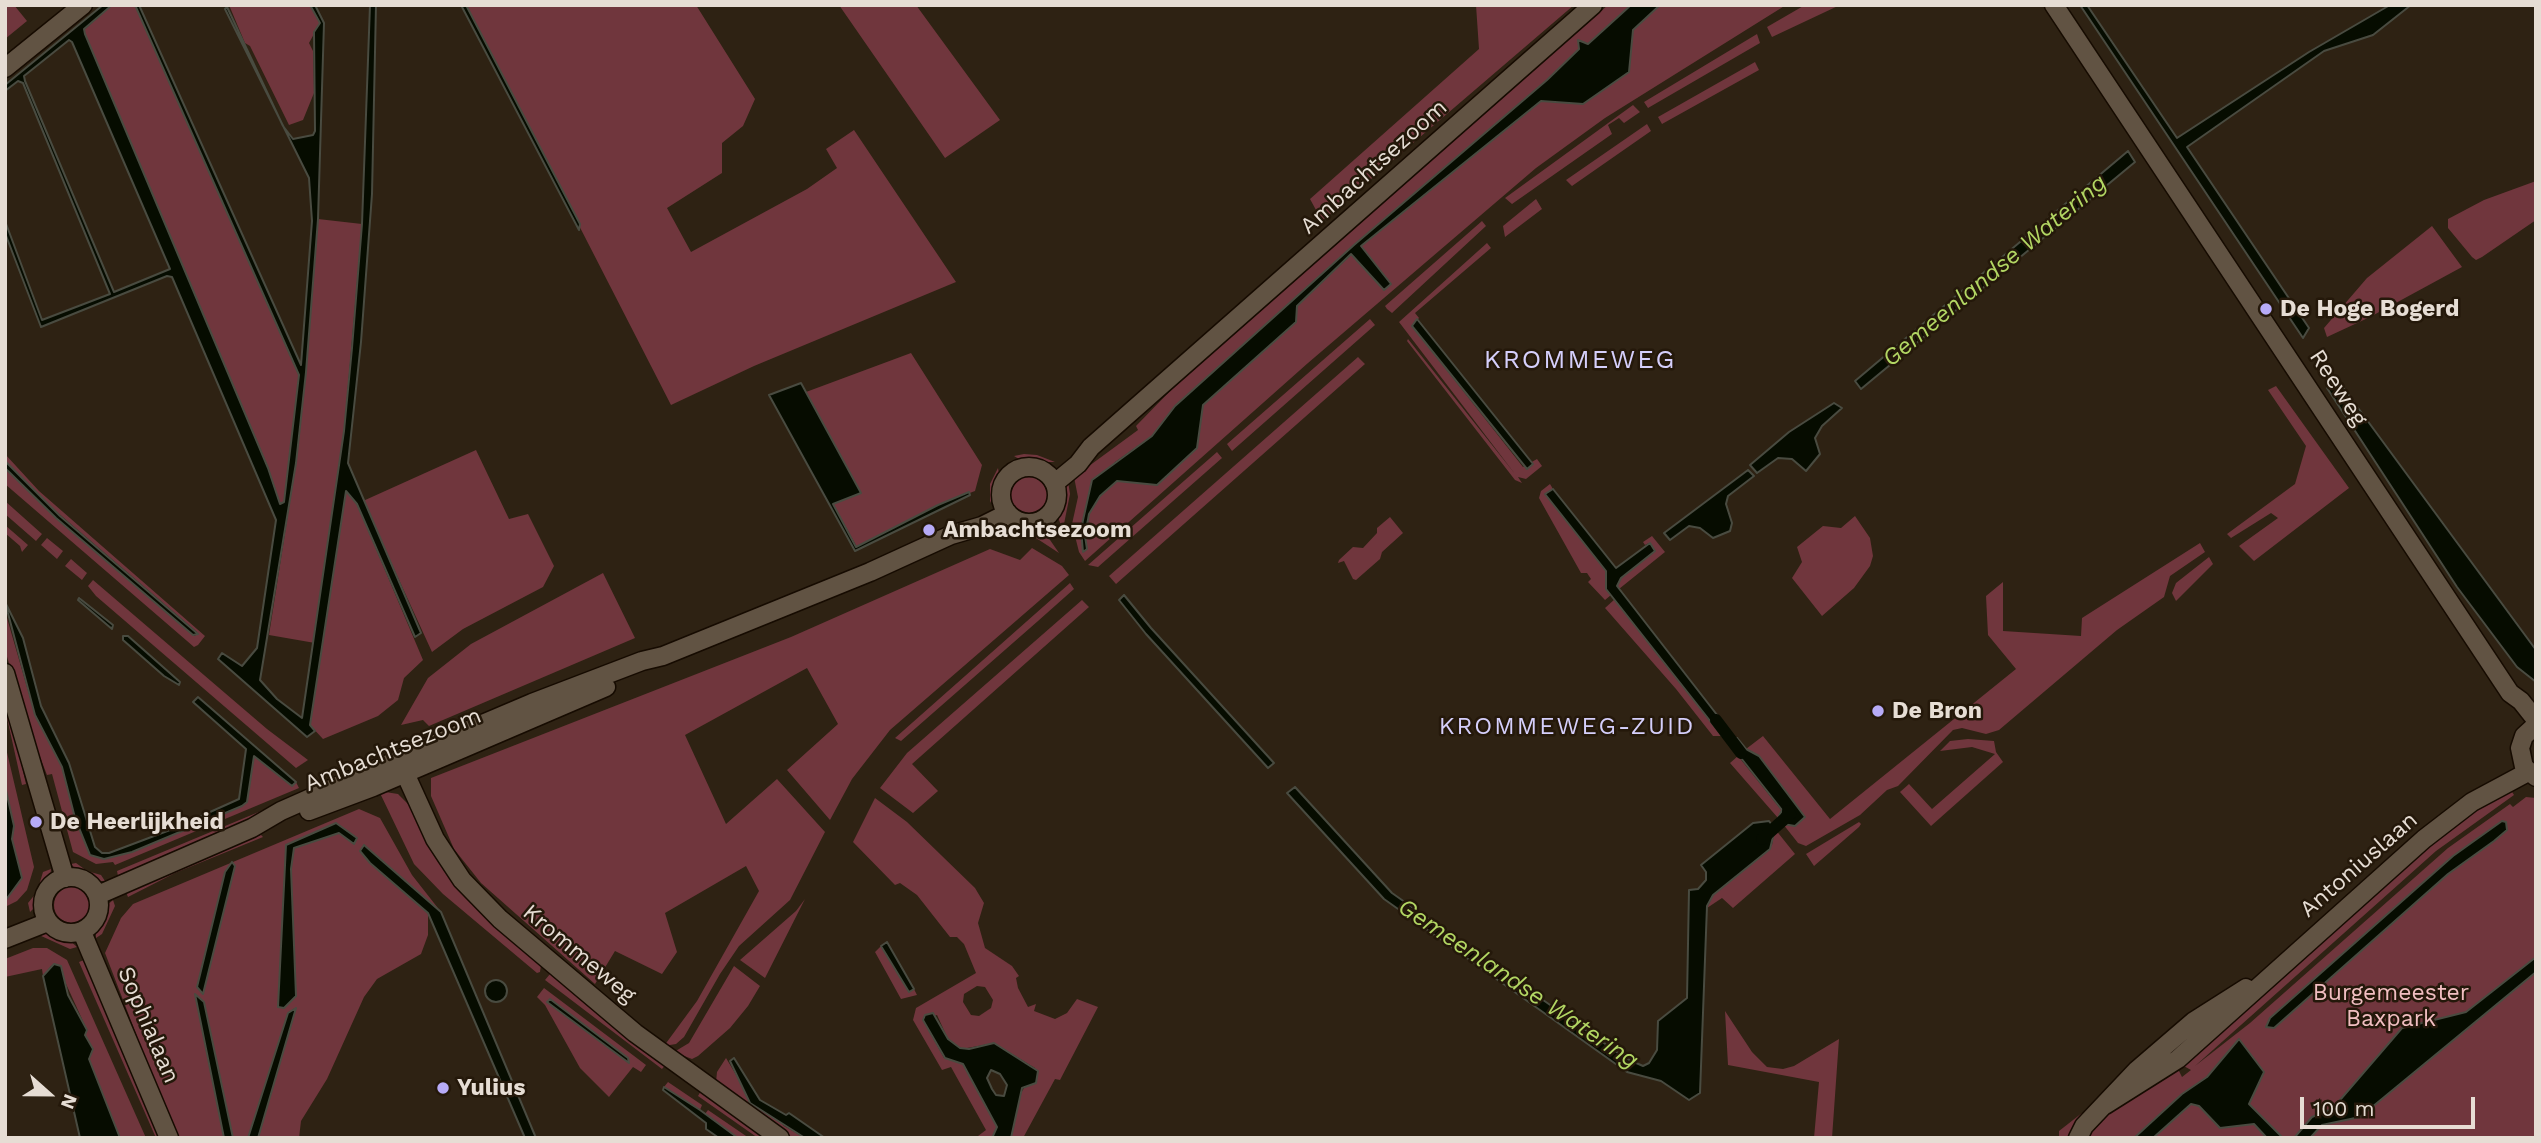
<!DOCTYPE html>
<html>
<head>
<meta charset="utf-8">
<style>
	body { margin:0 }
	#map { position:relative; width:2541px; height:1143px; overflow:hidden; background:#2e2213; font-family:"Work Sans",sans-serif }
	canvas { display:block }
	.frame { position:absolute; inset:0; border:7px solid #e6ddd4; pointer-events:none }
	.north { position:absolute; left:14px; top:1059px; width:70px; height:70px; -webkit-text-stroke:5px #24180a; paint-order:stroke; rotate:111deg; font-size:19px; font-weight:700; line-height:28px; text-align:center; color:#e6ddd4 }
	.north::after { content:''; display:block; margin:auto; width:24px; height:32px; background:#e6ddd4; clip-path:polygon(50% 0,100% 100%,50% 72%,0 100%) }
	.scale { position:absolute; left:2300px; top:1097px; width:175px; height:32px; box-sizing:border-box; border:4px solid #e6ddd4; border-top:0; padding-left:9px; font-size:21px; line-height:24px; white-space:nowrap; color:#e6ddd4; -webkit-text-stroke:5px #24180a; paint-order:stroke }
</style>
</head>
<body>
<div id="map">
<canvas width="2541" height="1143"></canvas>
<div class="frame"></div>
<div class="north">N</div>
<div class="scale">100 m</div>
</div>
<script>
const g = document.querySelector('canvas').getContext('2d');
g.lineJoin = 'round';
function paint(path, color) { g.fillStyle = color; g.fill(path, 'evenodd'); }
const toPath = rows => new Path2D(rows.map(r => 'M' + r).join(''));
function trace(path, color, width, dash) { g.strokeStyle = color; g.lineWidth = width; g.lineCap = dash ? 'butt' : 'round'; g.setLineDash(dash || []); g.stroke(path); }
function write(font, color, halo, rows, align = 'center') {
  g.font = font + ' "Work Sans",sans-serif'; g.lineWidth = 5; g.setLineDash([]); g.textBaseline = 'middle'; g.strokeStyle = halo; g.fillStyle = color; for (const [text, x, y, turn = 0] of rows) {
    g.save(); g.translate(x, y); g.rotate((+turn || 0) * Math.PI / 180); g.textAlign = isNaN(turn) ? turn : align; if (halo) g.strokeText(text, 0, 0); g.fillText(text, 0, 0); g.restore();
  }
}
const green = toPath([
	[5,5,14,5,27,21,5,39],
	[112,5,135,5,299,376,284,502,280,504,268,467,85,34,84,30],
	[229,5,310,5,320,23,309,43,313,51,314,93,303,120,289,125,250,46,245,43],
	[466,5,696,5,755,99,743,126,722,143,722,173,667,208,691,252,807,189,837,168,826,149,854,130,956,282,754,366,671,405],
	[839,5,916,5,1000,120,945,158],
	[1476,5,1574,5,1322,221,1310,199,1479,49],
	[1608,5,1631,5,1588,44,1579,42,1579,49,1547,80,1354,245,1175,406,1152,436,1115,462,1081,529,1083,551,1086,549,1085,536,1089,514,1100,496,1117,481,1157,485,1197,448,1203,405,1296,322,1297,306,1352,254,1385,290,1390,284,1360,246,1541,101,1583,104,1628,72,1633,30,1660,5,1786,5,1605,118,1536,168,1308,363,1085,561,1079,552,1072,524,1078,497,1074,477,1138,430,1136,426,1172,389],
	[1805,5,1840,5,1772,37,1767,27],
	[1757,34,1760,43,1648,108,1644,102],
	[1755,62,1759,70,1662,124,1658,117],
	[1633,105,1640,112,1624,123,1619,118,1608,125,1612,134,1512,204,1505,198],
	[1647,124,1651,131,1572,186,1566,180],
	[2536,181,2536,220,2482,257,2476,260,2472,257,2448,228,2448,219,2484,200],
	[1536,199,1542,209,1505,237,1503,226],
	[318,219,362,224,344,431,315,643,269,635,296,463],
	[1482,221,1486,226,1392,313,1387,309,1385,306],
	[2432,226,2462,267,2370,317,2327,337,2324,328,2367,278],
	[1487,243,1491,248,1415,313,1419,318,1412,326,1523,467,1537,459,1542,466,1526,479,1518,477,1522,483,1515,480,1407,341,1408,339,1515,474,1399,322],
	[1370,319,1375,325,1232,451,1227,444],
	[911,353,982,465,975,491,938,505,857,547,833,504,861,493,806,392],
	[1358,357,1365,364,1116,584,1109,576],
	[2276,386,2349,488,2254,561,2239,546,2278,518,2271,513,2231,538,2227,534,2295,484,2306,446,2268,390],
	[476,450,509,519,528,514,554,566,543,587,463,629,432,652,363,501],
	[1217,452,1222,458,1098,567,1088,565],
	[5,454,39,491,205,636,198,645,194,647,5,484,5,468,56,518,195,636,197,632,30,489,5,461],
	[1024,454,1037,455,1055,462,1024,462,1014,456],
	[998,468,1000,481,990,503,990,484],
	'1011 495a18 18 0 1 1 36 0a18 18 0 1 1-36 0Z',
	[1068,481,1070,494,1064,524,1065,537,1058,517],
	[1550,484,1553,489,1546,495,1606,571,1606,589,1611,595,1605,600,1588,582,1591,579,1587,573,1581,573,1539,498,1541,491],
	[346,491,357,504,423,660,404,678,398,700,378,716,323,739,310,725],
	[5,501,42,534,36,541,5,514],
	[1855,516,1870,538,1873,556,1870,566,1854,588,1822,616,1792,578,1802,562,1797,547,1823,526,1841,528],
	[1390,517,1403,533,1382,552,1380,559,1356,580,1353,579,1344,561,1338,563,1339,560,1353,547,1363,548,1377,533,1377,528],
	[1001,523,1038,531,1048,537,1059,553,1036,538,1011,531],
	[5,525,28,545,22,552,20,546,5,533],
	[1652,536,1665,552,1619,589,1617,586,1621,578,1655,551,1649,543,1645,545,1643,542],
	[47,538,63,551,57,559,41,545],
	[2200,543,2205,552,2170,576,2164,597,2117,630,1999,730,1986,734,1962,728,1953,730,1898,786,1887,790,1860,815,1806,846,1798,843,1783,824,1795,825,1805,817,1753,752,1746,749,1763,736,1830,819,2016,669,1988,635,1986,596,2003,582,2003,631,2081,636,2082,618],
	[1032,548,1062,566,1069,575,890,730,852,779,830,820,787,770,838,724,807,668,685,735,726,824,777,779,825,832,790,900,739,946,720,974,684,1037,676,1044,664,1046,697,1001,759,891,746,866,665,913,677,952,662,974,615,951,595,984,481,883,454,849,431,796,431,778,791,637,990,549,1020,560],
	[2209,557,2213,564,2176,601,2172,593,2176,583],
	[71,559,87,573,82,580,65,566],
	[603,573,635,638,429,726,423,720,401,725,428,678,471,644],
	[93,580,267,729,308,760,296,768,96,596,88,586],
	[1070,583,1074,589,1038,621,901,741,895,738],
	[1615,599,1652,648,1722,736,1713,736,1676,689,1605,608],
	[1082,600,1089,607,912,764,938,791,913,813,880,788,907,753],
	[5,611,35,715,62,767,75,818,90,855,104,859,132,852,242,806,254,756,292,786,296,782,299,788,115,865,113,862,96,864,73,852,52,774,47,775,27,724,5,650],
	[5,692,26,784,22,785,5,709],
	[1968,739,1994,741,1996,752,2003,762,1931,826,1900,792,1909,784,1932,809,1995,754,1972,747,1940,751,1950,741],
	[5,744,34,867,27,890,17,901,5,907,5,901,22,878,12,839,14,825,5,786],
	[1738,756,1782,811,1778,818,1730,763],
	[362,769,144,868,118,876,117,871],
	[2509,787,2514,795,2436,851,2195,1066,2250,1023,2448,848,2510,804,2513,807,2526,797,2536,798,2536,1138,2088,1138,2097,1123,2113,1110,2178,1069,2182,1077,2191,1070,2182,1065,2433,840],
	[379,791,398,794,410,806,453,879,541,965,540,972,537,973,443,894,414,864],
	[875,798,907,822,975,888,984,903,978,923,985,948,1012,966,1019,976,1016,978,1018,988,1028,1007,1036,1004,1034,1011,1055,1019,1067,1013,1077,999,1098,1007,1060,1080,1055,1079,1023,1138,1011,1138,1019,1097,1035,1068,994,1043,962,1049,948,1039,937,1015,923,1020,944,1058,963,1063,997,1127,992,1138,978,1136,986,1130,951,1067,942,1070,913,1020,916,1008,976,973,964,944,957,937,950,937,917,895,900,883,895,885,853,842],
	[977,986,985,987,993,1000,991,1008,979,1016,971,1015,963,1002,964,994],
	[359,809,380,818,412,875,441,912,364,845,370,863,428,913,428,935,421,954,377,979,364,997,327,1079,301,1121,299,1138,258,1138,295,1008,288,1013,248,1138,233,1138,204,1002,196,995,224,1138,176,1138,105,953,121,918,133,904],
	[336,823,357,838,354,843,339,833,294,848,291,869,286,845],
	[232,863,235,866,203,993,197,987,225,872],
	[1859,822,1861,824,1859,827,1814,866,1806,854],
	[1775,829,1795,854,1733,908,1722,898,1707,908,1713,895,1772,845],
	[261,835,263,837,175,873,128,897,126,892],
	[76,863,87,871,101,875,105,881,96,881,79,873,71,864],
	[51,869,50,879,37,905,30,912,28,903,37,892,43,872],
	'54 905a18 18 0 1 1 36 0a18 18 0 1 1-36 0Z',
	[805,899,765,978,740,960,796,911],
	[113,900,115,906,102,934,96,938,96,927,105,907],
	[49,930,68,939,77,947,70,949,39,935],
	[881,946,909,992,914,989,917,995,901,999,875,952],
	[33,948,47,948,67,960,146,1138,120,1138,89,1059,90,1043,85,1035,87,1030,57,964,51,966,43,976,42,969,5,977,5,959],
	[84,960,161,1138,156,1138,79,962],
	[734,966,760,986,748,1006,730,1028,698,1056,692,1059,674,1052,689,1043],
	[550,974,565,986,577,990,667,1063,662,1069,545,980],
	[544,988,646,1065,641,1072,633,1067,609,1097,580,1068,545,1005,537,997],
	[1725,1011,1752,1052,1767,1067,1783,1069,1794,1066,1839,1039,1832,1138,1814,1138,1819,1082,1728,1065],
	[726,1058,741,1083,784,1126,805,1138,790,1138,750,1111,716,1082,717,1072],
	[668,1082,702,1105,700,1110,664,1087],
	[702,1089,770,1138,758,1138,698,1096],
	[708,1110,749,1138,738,1138,705,1114],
	[2082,1113,2070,1138,2059,1138,2059,1131]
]);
const water = toPath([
	[103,5,112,5,84,29,85,34,268,468,280,504,284,502,299,375,135,5,139,5,301,365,312,221,309,178,225,9,227,7,283,126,293,139,313,135,315,131,314,32,320,23,310,5,315,5,324,23,318,219,306,372,296,463,260,680,277,699,302,718,344,431,352,348,362,224,370,5,376,5,372,194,361,342,348,463,421,633,415,637,357,504,346,491,310,725,315,731,307,737,218,659,222,653,242,666,257,648,276,520,172,277,167,276,41,327,5,233,5,221,42,320,110,294,23,83,18,81,5,91,5,85,103,5],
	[69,40,72,42,170,269,114,292,25,81,24,76,69,40],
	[461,5,466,5,580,224,579,230,461,5],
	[1631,5,1660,5,1633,30,1629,72,1583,104,1541,101,1361,246,1391,284,1384,290,1351,254,1297,306,1296,322,1203,405,1197,448,1157,485,1117,481,1100,496,1089,514,1085,536,1087,549,1083,552,1081,529,1092,480,1152,436,1175,406,1354,245,1547,80,1579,49,1578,40,1588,44,1631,5],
	[2080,5,2087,5,2177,138,2309,52,2390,5,2411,5,2373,35,2324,51,2187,147,2309,328,2303,338,2080,5],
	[2128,151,2135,162,1861,389,1855,381,2128,151],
	[1417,319,1533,464,1527,469,1412,326,1417,319],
	[2339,382,2536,650,2536,682,2517,667,2457,587,2327,388,2339,382],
	[801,383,861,493,833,504,856,547,938,505,969,492,970,495,855,551,769,395,801,383],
	[1834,403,1842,408,1822,426,1815,438,1820,454,1806,471,1792,459,1778,458,1757,473,1750,465,1789,432,1834,403],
	[5,461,60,516,198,634,193,635,56,518,6,469,5,461],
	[1748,470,1754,476,1728,496,1726,504,1732,523,1730,531,1713,538,1700,528,1689,526,1670,540,1664,533,1748,470],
	[1553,489,1616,568,1650,543,1655,551,1621,578,1617,586,1728,729,1722,736,1606,589,1606,571,1545,494,1553,489],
	[1124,595,1151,628,1274,763,1268,768,1146,634,1119,600,1124,595],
	[79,598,113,625,112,629,78,600,79,598],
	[5,602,23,638,41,706,69,763,95,847,102,853,109,853,170,830,239,799,246,749,193,702,198,697,296,782,292,786,254,756,247,802,242,806,132,852,104,859,90,855,75,818,62,767,35,715,5,602],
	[123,636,128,636,180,682,179,685,164,676,123,640,123,636],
	[1737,738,1746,749,1759,756,1805,817,1795,826,1783,824,1778,818,1782,810,1730,744,1737,738],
	[5,786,14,826,12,839,22,878,5,901,5,786],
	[1295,787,1392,893,1625,1058,1643,1066,1649,1063,1657,1050,1658,1021,1687,998,1689,890,1698,889,1706,880,1706,872,1701,865,1753,823,1769,821,1775,829,1770,849,1713,895,1707,906,1700,1093,1689,1100,1661,1081,1627,1072,1384,899,1287,793,1295,787],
	[2502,821,2506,822,2507,830,2494,841,2448,874,2274,1028,2266,1027,2270,1018,2453,856,2502,821],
	[336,823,357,838,354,844,339,833,294,848,291,869,296,996,284,1008,278,1007,286,845,336,823],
	[364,845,441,912,536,1138,525,1138,428,913,370,863,360,851,364,845],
	[232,862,235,866,203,994,197,987,225,872,232,862],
	[887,942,914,989,909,992,881,946,887,942],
	[2536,957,2536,972,2360,1117,2322,1125,2310,1138,2294,1138,2312,1117,2329,1110,2340,1100,2402,1028,2466,1012,2536,957],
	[54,964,61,966,68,995,87,1030,85,1035,93,1049,89,1059,120,1138,80,1138,43,976,54,964],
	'485 991a11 11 0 1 1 22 0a11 11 0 1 1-22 0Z',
	[195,994,204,1002,233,1138,224,1138,195,994],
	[550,999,628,1058,629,1063,547,1002,550,999],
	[296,1008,258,1138,248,1138,288,1013,296,1008],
	[933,1013,948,1039,960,1048,969,1049,994,1043,1038,1071,1036,1083,1022,1088,1011,1138,992,1138,997,1127,963,1064,945,1058,923,1020,925,1015,933,1013],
	[991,1070,1000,1074,1007,1085,1004,1096,996,1095,992,1089,987,1078,991,1070],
	[2239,1039,2264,1072,2249,1104,2283,1138,2267,1138,2254,1124,2220,1128,2199,1106,2191,1104,2153,1138,2134,1138,2182,1094,2207,1077,2239,1039],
	[734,1058,760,1100,786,1115,789,1113,825,1138,805,1138,750,1103,730,1061,734,1058],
	[664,1087,700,1110,738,1138,719,1138,706,1129,706,1123,663,1090,664,1087]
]);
const canal = toPath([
	[1716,720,1741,753],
	[1762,839,1790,814,1788,811]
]);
const secondary = toPath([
	[2054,5,2510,693,2521,701,2536,720],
	[5,68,83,5],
	'1001 495a28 28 0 1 1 56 0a28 28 0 1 1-56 0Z',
	[1055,483,1078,464,1091,447,1593,5],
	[5,673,65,878],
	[2536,725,2524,736,2520,748,2524,767,2536,777],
	[399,760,435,839,462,880,500,919,635,1033,780,1138],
	[309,811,373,787,606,687],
	'43 905a28 28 0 1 1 56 0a28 28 0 1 1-56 0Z',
	[98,895,252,828,281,811,367,773,532,703,642,661,663,656,870,572,951,535,982,526,1008,513],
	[82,932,169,1138],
	[5,939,48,922],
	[2105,1105,2178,1059,2424,839,2472,802,2528,772],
	[2078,1138,2084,1126,2137,1070,2194,1021,2246,988]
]);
const markers = [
	[2266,309,7,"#b7abf7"],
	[929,530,7,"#b7abf7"],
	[1878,711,7,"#b7abf7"],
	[36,822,7,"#b7abf7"],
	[443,1088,7,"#b7abf7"]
];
const streetNames = [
	["Ambachtsezoom",1374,167,-42],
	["Reeweg",2338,388,57],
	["Ambachtsezoom",393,750,-22],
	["Antoniuslaan",2359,865,-41],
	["Krommeweg",579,954,40],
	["Sophialaan",148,1025,67]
];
const poiNames = [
	["De Hoge Bogerd",2280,309],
	["Ambachtsezoom",943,530],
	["De Bron",1892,711],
	["De Heerlijkheid",50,822],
	["Yulius",457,1088]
];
const parkNames = [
	["Burgemeester",2391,993],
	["Baxpark",2391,1019]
];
const waterNames = [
	["Gemeenlandse Watering",1995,271,-40],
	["Gemeenlandse Watering",1518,984,34]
];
const neighbourhoodNames = [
	["KROMMEWEG-ZUID",1567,727]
];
const quarterNames = [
	["KROMMEWEG",1580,360]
];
paint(green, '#70363d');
paint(water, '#060c00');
trace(water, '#494b40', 2);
trace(canal, '#060c00', 12);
trace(secondary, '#160b01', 21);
trace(secondary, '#615343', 18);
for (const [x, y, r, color] of markers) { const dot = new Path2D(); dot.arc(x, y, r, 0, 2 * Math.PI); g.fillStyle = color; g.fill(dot); trace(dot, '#24180a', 2.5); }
write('23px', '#e6ddd4', '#24180a', streetNames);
write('bold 23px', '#e6ddd4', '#24180a', poiNames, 'left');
write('23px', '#f1bec1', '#24180a', parkNames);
write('italic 24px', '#b2d663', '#24180a', waterNames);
g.letterSpacing = '2px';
write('24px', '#d5cffb', '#24180a', neighbourhoodNames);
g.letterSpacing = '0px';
g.letterSpacing = '2px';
write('26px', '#d5cffb', '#24180a', quarterNames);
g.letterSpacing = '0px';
</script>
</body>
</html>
